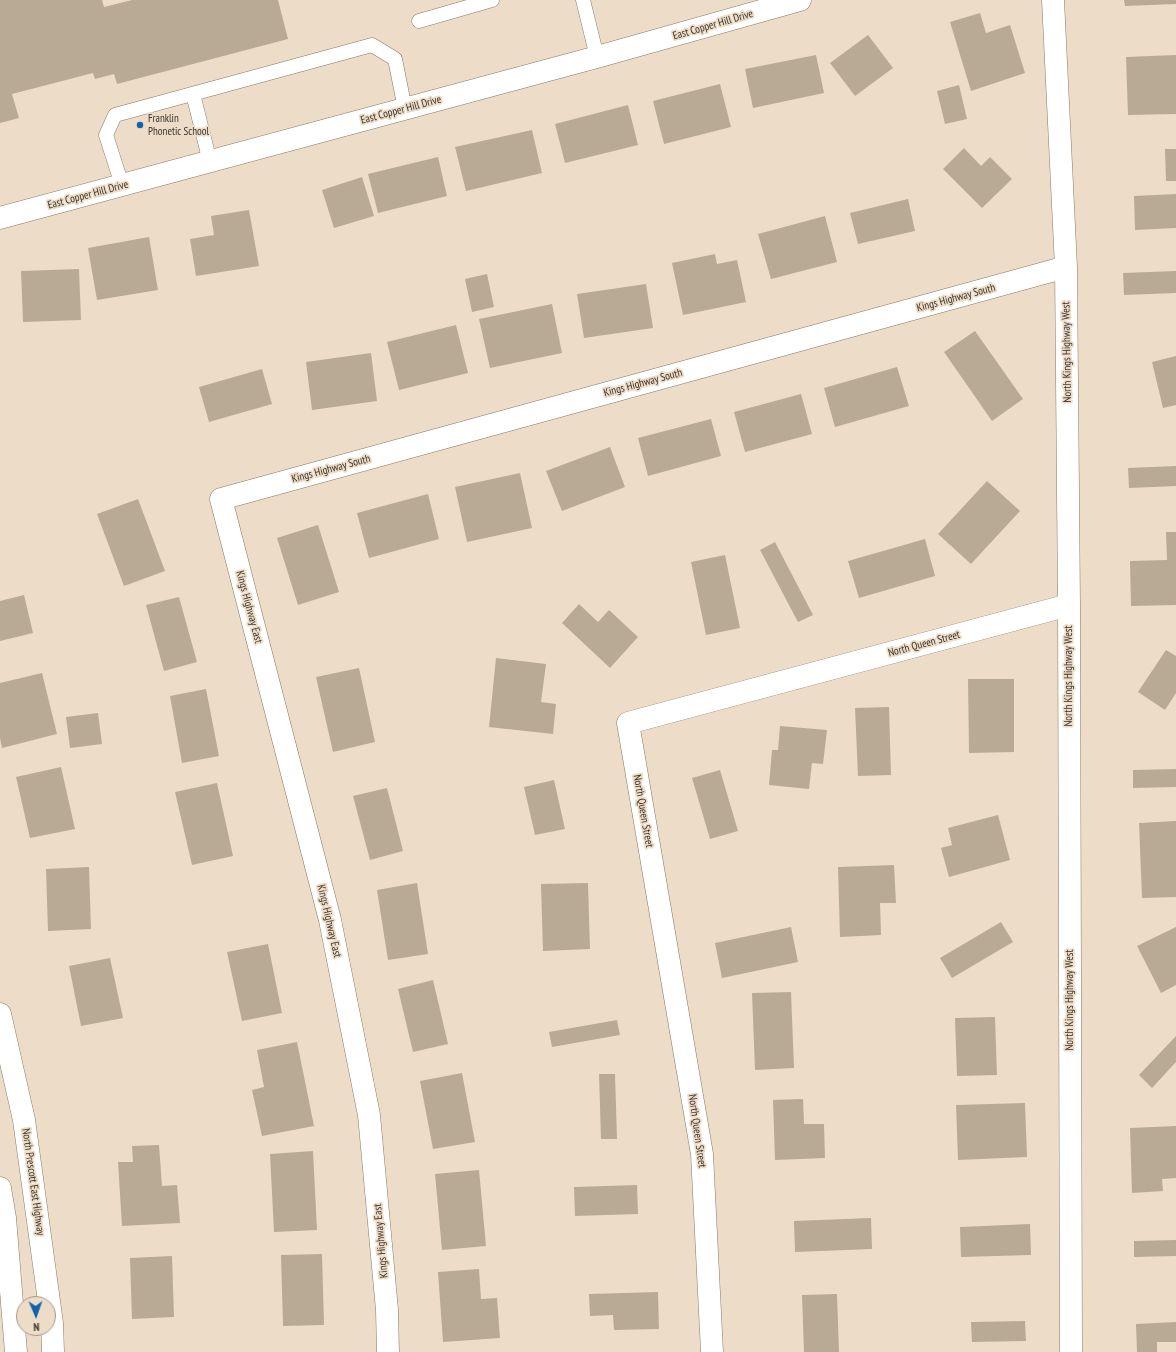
<!DOCTYPE html>
<html>
<head>
<meta charset="utf-8">
<style>
	body { margin:0 }
	#map { position:relative; width:1176px; height:1352px; overflow:hidden; background:#edddc8; font-family:"PT Sans Narrow",sans-serif }
	canvas { display:block }
	.north { position:absolute; left:16px; top:1296px; width:40px; height:40px; box-sizing:border-box; background:#edddc8; border:1px solid #a59989; border-radius:50%; rotate:178deg; font-size:11px; font-weight:700; line-height:16px; text-align:center; color:#38322a }
	.north::after { content:''; display:block; margin:auto; width:14px; height:18px; background:#1162b0; clip-path:polygon(50% 0,100% 100%,50% 72%,0 100%) }
</style>
</head>
<body>
<div id="map">
<canvas width="1176" height="1352"></canvas>
<div class="north">N</div>
</div>
<script>
const g = document.querySelector('canvas').getContext('2d');
g.lineJoin = 'round';
function paint(path, color) { g.fillStyle = color; g.fill(path, 'evenodd'); }
const toPath = rows => new Path2D(rows.map(r => 'M' + r).join(''));
function trace(path, color, width, dash) { g.strokeStyle = color; g.lineWidth = width; g.lineCap = dash ? 'butt' : 'round'; g.setLineDash(dash || []); g.stroke(path); }
function write(font, color, halo, rows, align = 'center') {
  g.font = font + ' "PT Sans Narrow",sans-serif'; g.lineWidth = 3.5; g.setLineDash([]); g.textBaseline = 'middle'; g.strokeStyle = halo; g.fillStyle = color; for (const [text, x, y, turn = 0] of rows) {
    g.save(); g.translate(x, y); g.rotate((+turn || 0) * Math.PI / 180); g.textAlign = isNaN(turn) ? turn : align; if (halo) g.strokeText(text, 0, 0); g.fillText(text, 0, 0); g.restore();
  }
}
const building = toPath([
	[0,0,102,0,104,7,132,0,278,0,288,39,117,84,114,74,95,79,93,73,12,94,19,118,0,123],
	[1124,0,1176,0,1176,4,1125,6],
	[980,13,986,33,1010,25,1025,73,971,91,950,22],
	[868,35,893,68,855,96,830,63],
	[816,55,824,93,753,108,745,69],
	[1176,55,1176,114,1128,115,1126,57],
	[720,84,731,127,664,144,653,101],
	[959,85,967,119,945,124,937,91],
	[628,105,638,145,565,163,555,124],
	[532,130,542,173,466,191,455,147],
	[964,148,981,166,990,157,1012,179,982,208,943,169],
	[1165,149,1176,149,1176,181,1166,181],
	[438,157,447,196,378,213,368,174],
	[362,177,374,216,334,228,322,190],
	[1176,194,1176,228,1135,230,1134,196],
	[908,199,915,231,858,244,850,213],
	[249,210,259,266,196,276,190,239,214,235,211,216],
	[825,216,837,262,771,279,758,234],
	[149,237,158,290,97,300,88,248],
	[715,254,717,264,737,260,746,302,683,315,672,263],
	[79,269,81,320,23,322,21,271],
	[1176,271,1176,293,1124,295,1123,273],
	[487,274,494,307,472,312,465,279],
	[646,284,653,328,584,338,577,294],
	[552,304,562,353,490,368,479,319],
	[456,325,468,373,399,390,387,342],
	[975,331,1023,399,992,421,944,352],
	[371,353,377,401,312,410,306,362],
	[1176,356,1176,405,1163,408,1152,362],
	[897,367,909,406,835,427,824,388],
	[262,369,272,404,209,422,199,387],
	[801,394,812,434,745,452,734,412],
	[711,419,721,456,648,476,638,438],
	[610,447,625,487,562,511,546,471],
	[1176,466,1176,486,1129,488,1128,468],
	[520,473,532,528,467,542,455,487],
	[987,481,1020,511,971,564,938,534],
	[428,494,439,539,369,558,357,513],
	[138,499,165,571,124,586,97,514],
	[318,525,339,592,298,605,277,538],
	[1166,532,1176,532,1176,605,1131,606,1130,561,1167,560],
	[925,539,935,576,859,598,848,561],
	[775,542,813,615,798,622,760,550],
	[725,555,740,628,706,635,691,562],
	[24,595,33,633,0,641,0,601],
	[179,597,197,662,164,671,146,605],
	[579,604,598,622,609,610,638,637,610,668,562,623],
	[1166,650,1176,656,1176,693,1165,710,1138,692],
	[496,658,546,664,541,702,556,704,553,734,489,727],
	[359,668,375,742,333,752,316,677],
	[42,673,57,734,2,748,0,738,0,683],
	[968,679,1014,679,1014,752,969,753],
	[206,689,219,756,182,763,170,696],
	[889,707,891,775,858,776,855,708],
	[98,713,102,744,70,748,66,717],
	[780,726,827,730,823,764,812,763,809,789,769,785,772,750,778,750],
	[61,767,75,829,30,838,16,777],
	[1176,769,1176,787,1133,788,1133,770],
	[720,770,738,831,710,839,692,778],
	[554,780,565,829,535,835,524,787],
	[217,783,233,856,192,865,175,792],
	[387,788,403,851,370,860,353,796],
	[998,815,1010,860,949,877,941,848,952,845,948,828],
	[1176,821,1176,897,1142,898,1139,823],
	[894,865,896,903,880,903,881,935,840,937,838,867],
	[89,867,91,929,48,931,46,869],
	[417,883,428,954,388,960,377,890],
	[588,883,590,949,543,951,541,884],
	[1001,922,1013,942,952,978,940,958],
	[791,927,798,962,722,978,715,943],
	[1176,927,1176,985,1161,993,1137,946],
	[268,944,282,1013,242,1021,227,952],
	[110,958,123,1018,81,1026,69,966],
	[433,980,448,1044,413,1052,398,989],
	[791,992,794,1068,755,1070,752,993],
	[995,1017,997,1075,957,1076,955,1018],
	[617,1020,620,1035,552,1047,549,1032],
	[1176,1036,1176,1062,1152,1088,1139,1075],
	[297,1042,314,1126,262,1136,252,1090,264,1087,257,1050],
	[462,1073,475,1142,433,1149,420,1081],
	[599,1074,615,1074,617,1139,601,1139],
	[803,1099,804,1124,824,1124,825,1158,775,1160,773,1100],
	[1025,1103,1027,1157,958,1160,956,1105],
	[1176,1126,1176,1178,1162,1179,1163,1191,1132,1193,1130,1128],
	[159,1145,162,1186,177,1185,180,1223,122,1226,118,1162,133,1162,132,1146],
	[313,1151,317,1230,274,1232,270,1154],
	[479,1170,486,1246,442,1250,435,1174],
	[637,1185,638,1214,575,1216,574,1187],
	[871,1218,872,1249,795,1252,794,1221],
	[1030,1224,1031,1255,961,1257,960,1227],
	[1176,1240,1176,1256,1134,1257,1134,1241],
	[322,1254,324,1325,283,1326,281,1255],
	[172,1256,174,1317,132,1319,130,1258],
	[479,1269,481,1299,497,1298,500,1338,443,1342,438,1272],
	[658,1292,659,1329,614,1330,613,1315,590,1316,589,1294],
	[837,1294,839,1352,804,1352,802,1295],
	[1025,1321,1026,1341,972,1342,971,1322],
	[1176,1322,1176,1342,1157,1342,1157,1352,1137,1352,1136,1324]
]);
const service = toPath([
	[583,0,597,57],
	[419,21,492,0],
	[193,94,210,162],
	[122,185,106,135,115,115,372,45,395,59,405,109]
]);
const minor = toPath([
	[1053,0,1066,267,1069,605,1071,1352],
	[0,218,597,57,800,0],
	[388,1352,387,1310,369,1115,330,920,221,499,1066,267],
	[712,1352,702,1154,628,723,1069,605]
]);
const tertiary = toPath([
	[0,1014,24,1120,52,1323,53,1352],
	[0,1188,5,1218,16,1352]
]);
const markers = [
	[140,125,4,"#1162b0"]
];
const streetNames = [
	["East Copper Hill Drive",713,25,-16],
	["East Copper Hill Drive",401,110,-15],
	["East Copper Hill Drive",88,195,-15],
	["Kings Highway South",956,298,-15],
	["North Kings Highway West",1067,352,-91],
	["Kings Highway South",643,383,-15],
	["Kings Highway South",331,469,-15],
	["Kings Highway East",249,607,75],
	["North Queen Street",924,644,-15],
	["North Kings Highway West",1069,676,-90],
	["North Queen Street",643,811,80],
	["Kings Highway East",329,921,77],
	["North Kings Highway West",1070,1000,-90],
	["North Queen Street",697,1131,82],
	["North Prescott East Highway",33,1182,82],
	["Kings Highway East",381,1241,-95]
];
const poiNames = [
	["Franklin",148,119],
	["Phonetic School",148,132]
];
paint(building, '#b9aa96');
trace(service, '#887966', 15);
trace(minor, '#887966', 23);
trace(tertiary, '#887966', 23);
trace(service, '#fff', 14);
trace(minor, '#fff', 22);
trace(tertiary, '#fff', 22);
for (const [x, y, r, color] of markers) { const dot = new Path2D(); dot.arc(x, y, r, 0, 2 * Math.PI); g.fillStyle = color; g.fill(dot); trace(dot, '#edddc8', 1.5); }
write('11px', '#38322a', '#edddc8', streetNames);
write('11px', '#38322a', '#edddc8', poiNames, 'left');
</script>
</body>
</html>
